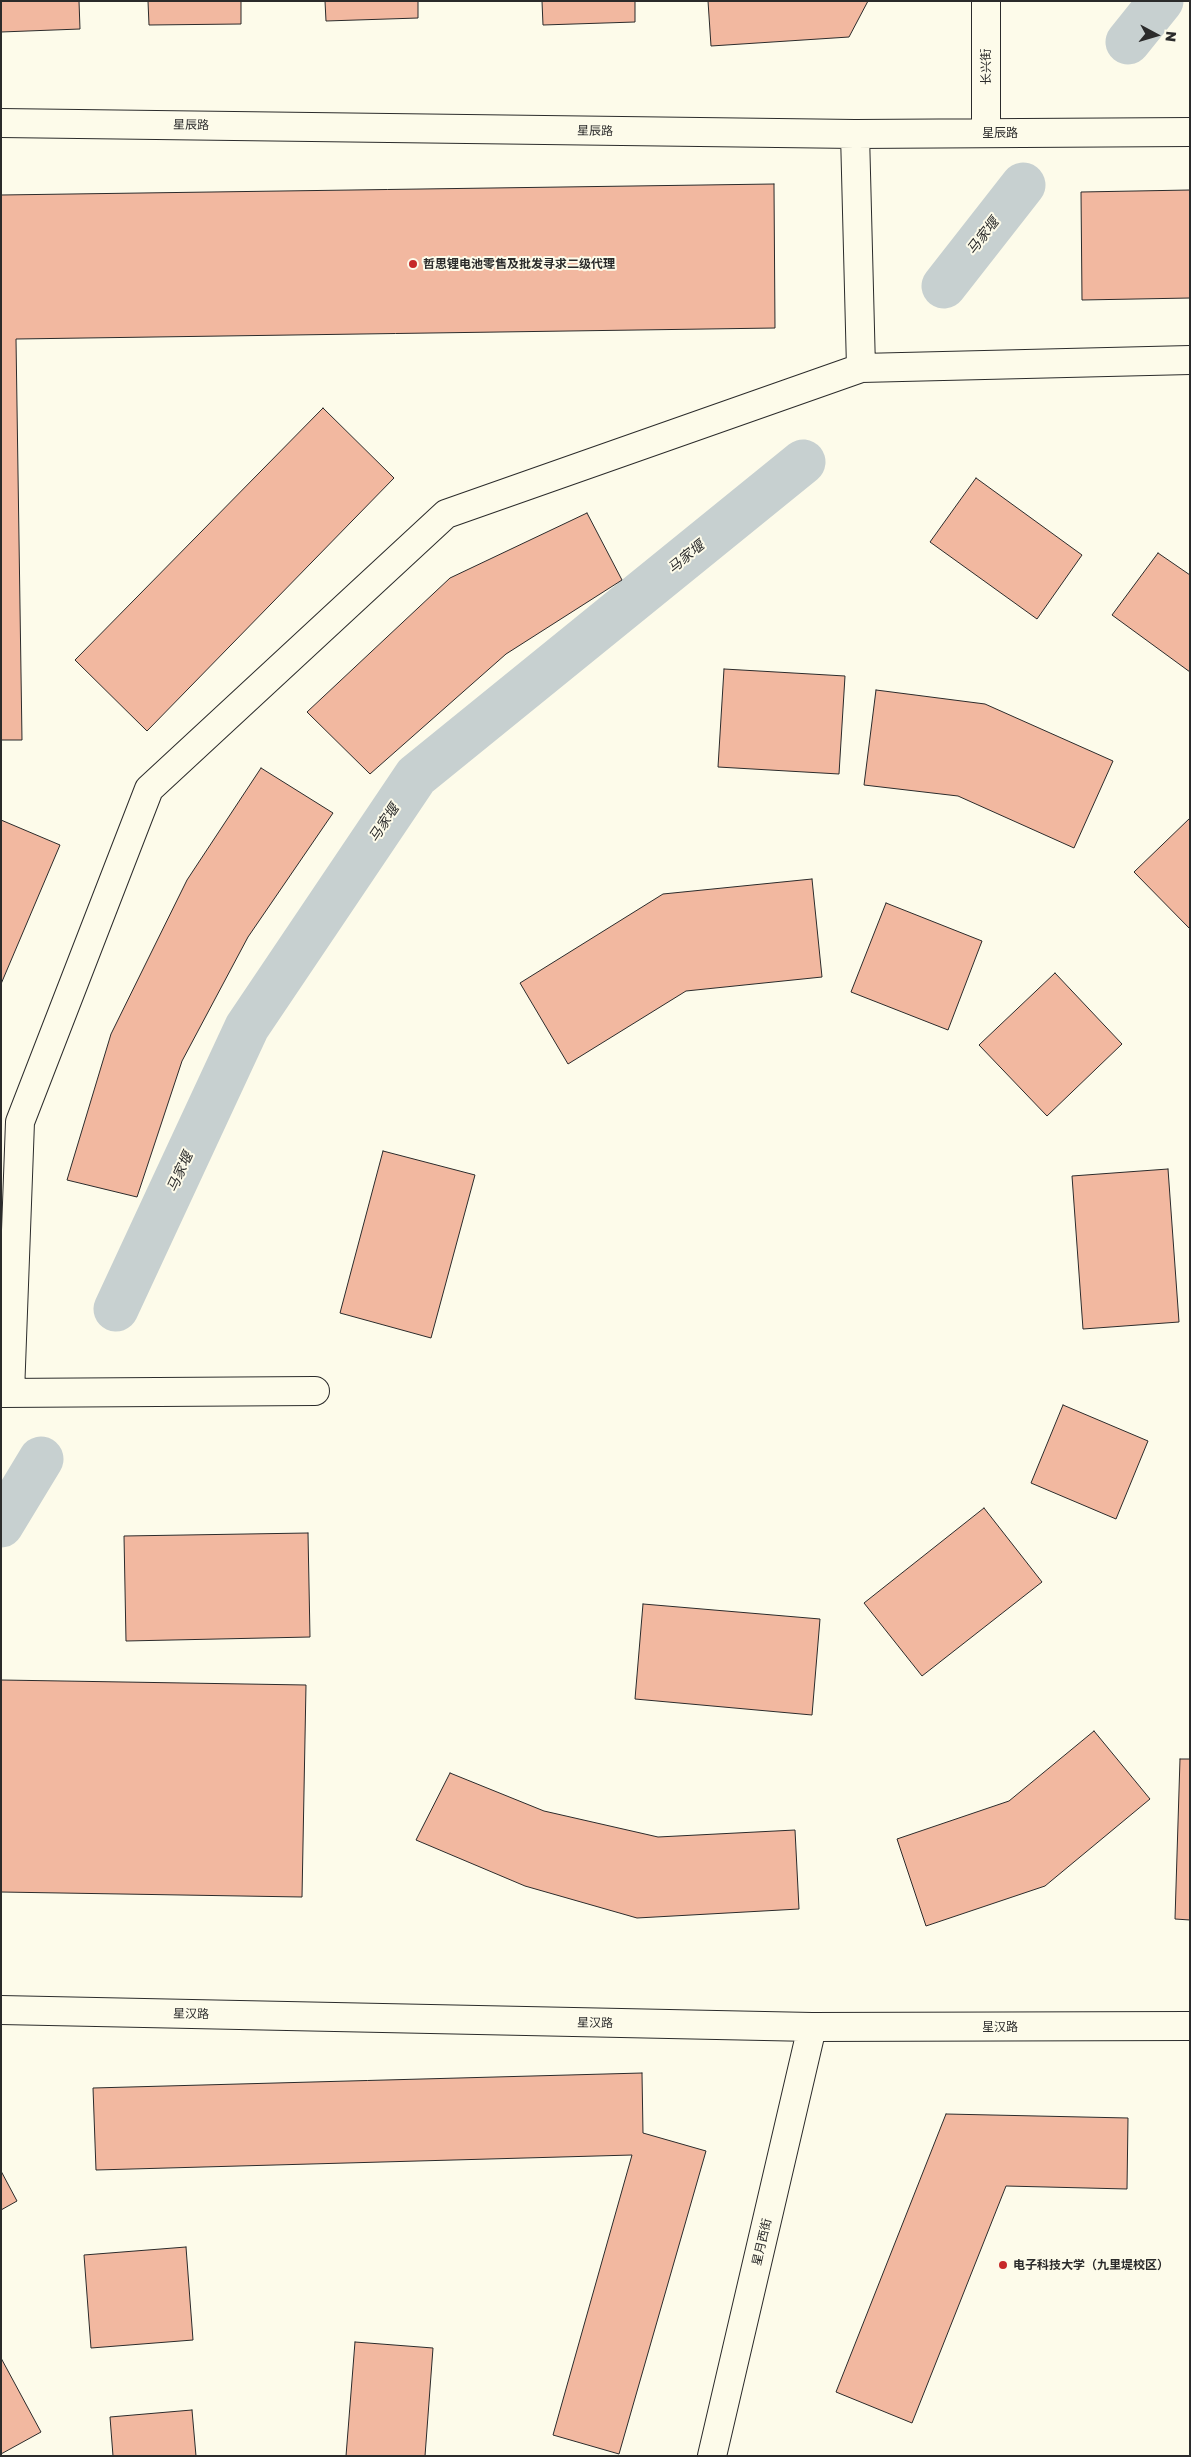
<!DOCTYPE html>
<html>
<head>
<meta charset="utf-8">
<style>
	body { margin:0 }
	#map { position:relative; width:1191px; height:2457px; overflow:hidden; background:#fdfbea; font-family:"Golos Text",sans-serif }
	canvas { display:block }
	.frame { position:absolute; inset:0; border:2px solid #2b2b2b; pointer-events:none }
	.north { position:absolute; left:1131px; top:10px; width:50px; height:50px; -webkit-text-stroke:4px #fdfbea; paint-order:stroke; rotate:96deg; font-size:14px; font-weight:700; line-height:20px; text-align:center; color:#2b2b2b }
	.north::after { content:''; display:block; margin:auto; width:18px; height:22px; background:#2b2b2b; clip-path:polygon(50% 0,100% 100%,50% 72%,0 100%) }
</style>
</head>
<body>
<div id="map">
<canvas width="1191" height="2457"></canvas>
<div class="frame"></div>
<div class="north">N</div>
</div>
<script>
const g = document.querySelector('canvas').getContext('2d');
g.lineJoin = 'round';
const toPath = rows => new Path2D(rows.map(r => 'M' + r).join(''));
function trace(path, color, width, dash) { g.strokeStyle = color; g.lineWidth = width; g.lineCap = dash ? 'butt' : 'round'; g.setLineDash(dash || []); g.stroke(path); }
function paint(path, color) { g.fillStyle = color; g.fill(path, 'evenodd'); }
function write(font, color, halo, rows, align = 'center') {
  g.font = font + ' "Golos Text","Noto Sans SC",sans-serif'; g.lineWidth = 4; g.setLineDash([]); g.textBaseline = 'middle'; g.strokeStyle = halo; g.fillStyle = color; for (const [text, x, y, turn = 0] of rows) {
    g.save(); g.translate(x, y); g.rotate((+turn || 0) * Math.PI / 180); g.textAlign = isNaN(turn) ? turn : align; if (halo) g.strokeText(text, 0, 0); g.fillText(text, 0, 0); g.restore();
  }
}
const canal = toPath([
	[1128,42,1161,1],
	[944,286,1023,185],
	[116,1309,247,1027,416,776,803,462],
	[1,1525,41,1459]
]);
const building = toPath([
	[1,1,79,1,80,29,1,32,1,1],
	[148,1,241,1,241,24,149,25,148,1],
	[325,1,418,1,418,18,326,21,325,1],
	[542,1,635,1,635,22,543,25,542,1],
	[708,1,868,1,849,37,711,46,708,1],
	[774,184,775,328,16,339,22,740,1,740,1,195,774,184],
	[1190,190,1190,298,1082,300,1081,192,1190,190],
	[323,408,394,478,147,731,75,660,323,408],
	[976,478,1082,555,1037,619,930,542,976,478],
	[587,513,622,580,506,654,370,774,307,712,450,578,587,513],
	[1158,553,1190,575,1190,672,1112,615,1158,553],
	[724,669,845,676,839,774,718,767,724,669],
	[876,690,985,704,1113,761,1074,848,958,796,864,785,876,690],
	[261,768,333,813,248,937,182,1061,137,1197,67,1180,111,1034,187,880,261,768],
	[1190,818,1190,929,1134,872,1190,818],
	[1,820,60,845,1,984,1,820],
	[812,879,822,977,686,991,568,1064,520,983,663,894,812,879],
	[886,903,982,941,948,1030,851,992,886,903],
	[1055,973,1122,1044,1047,1116,979,1045,1055,973],
	[383,1151,475,1175,431,1338,340,1313,383,1151],
	[1168,1169,1179,1322,1083,1329,1072,1176,1168,1169],
	[1063,1405,1148,1441,1116,1519,1031,1483,1063,1405],
	[984,1508,1042,1582,922,1676,864,1603,984,1508],
	[308,1533,310,1637,126,1641,124,1536,308,1533],
	[643,1604,820,1619,812,1715,635,1699,643,1604],
	[1,1680,306,1685,302,1897,1,1892,1,1680],
	[1094,1731,1150,1799,1045,1886,926,1926,897,1839,1009,1801,1094,1731],
	[1180,1759,1190,1759,1190,1920,1175,1919,1180,1759],
	[450,1773,544,1811,658,1837,795,1830,799,1909,637,1918,525,1886,416,1840,450,1773],
	[642,2073,643,2133,706,2151,619,2454,553,2435,632,2155,96,2170,93,2088,642,2073],
	[946,2114,1128,2118,1127,2189,1006,2186,912,2423,836,2392,946,2114],
	[1,2171,17,2201,1,2210,1,2171],
	[186,2247,193,2340,91,2348,84,2255,186,2247],
	[355,2342,433,2348,425,2456,346,2456,355,2342],
	[1,2358,41,2432,1,2454,1,2358],
	[192,2410,196,2456,113,2456,110,2417,192,2410]
]);
const minor = toPath([
	[1,123,855,134,1190,132],
	[986,133,986,1],
	[855,134,861,368],
	[1,1393,315,1391],
	[10,1393,20,1122,149,789,446,514,861,368,1190,360],
	[1,2010,812,2027,1190,2026],
	[712,2456,812,2027]
]);
const markers = [
	[413,264,5,"#c62828"],
	[1003,2265,5,"#c62828"]
];
const streetNames = [
	["长兴街",986,67,-90],
	["星辰路",191,125,1],
	["星辰路",595,131,1],
	["星辰路",1000,133],
	["星汉路",191,2014,1],
	["星汉路",595,2023,1],
	["星汉路",1000,2027],
	["星月西街",762,2242,-77]
];
const poiNames = [
	["哲思锂电池零售及批发寻求二级代理",423,264],
	["电子科技大学（九里堤校区）",1013,2265]
];
const waterNames = [
	["马家堰",983,236,-52],
	["马家堰",686,557,-39],
	["马家堰",384,823,-56],
	["马家堰",180,1172,-65]
];
trace(canal, '#c7d0d0', 45);
paint(building, '#f2b8a0');
trace(building, '#2b2b2b', 1);
trace(minor, '#2b2b2b', 30);
trace(minor, '#fdfbea', 28);
for (const [x, y, r, color] of markers) { const dot = new Path2D(); dot.arc(x, y, r, 0, 2 * Math.PI); g.fillStyle = color; g.fill(dot); trace(dot, '#fdfbea', 2); }
write('12px', '#2b2b2b', '#fdfbea', streetNames);
write('bold 12px', '#2b2b2b', '#fdfbea', poiNames, 'left');
write('italic 14px', '#2b2b2b', '#fdfbea', waterNames);
</script>
</body>
</html>
